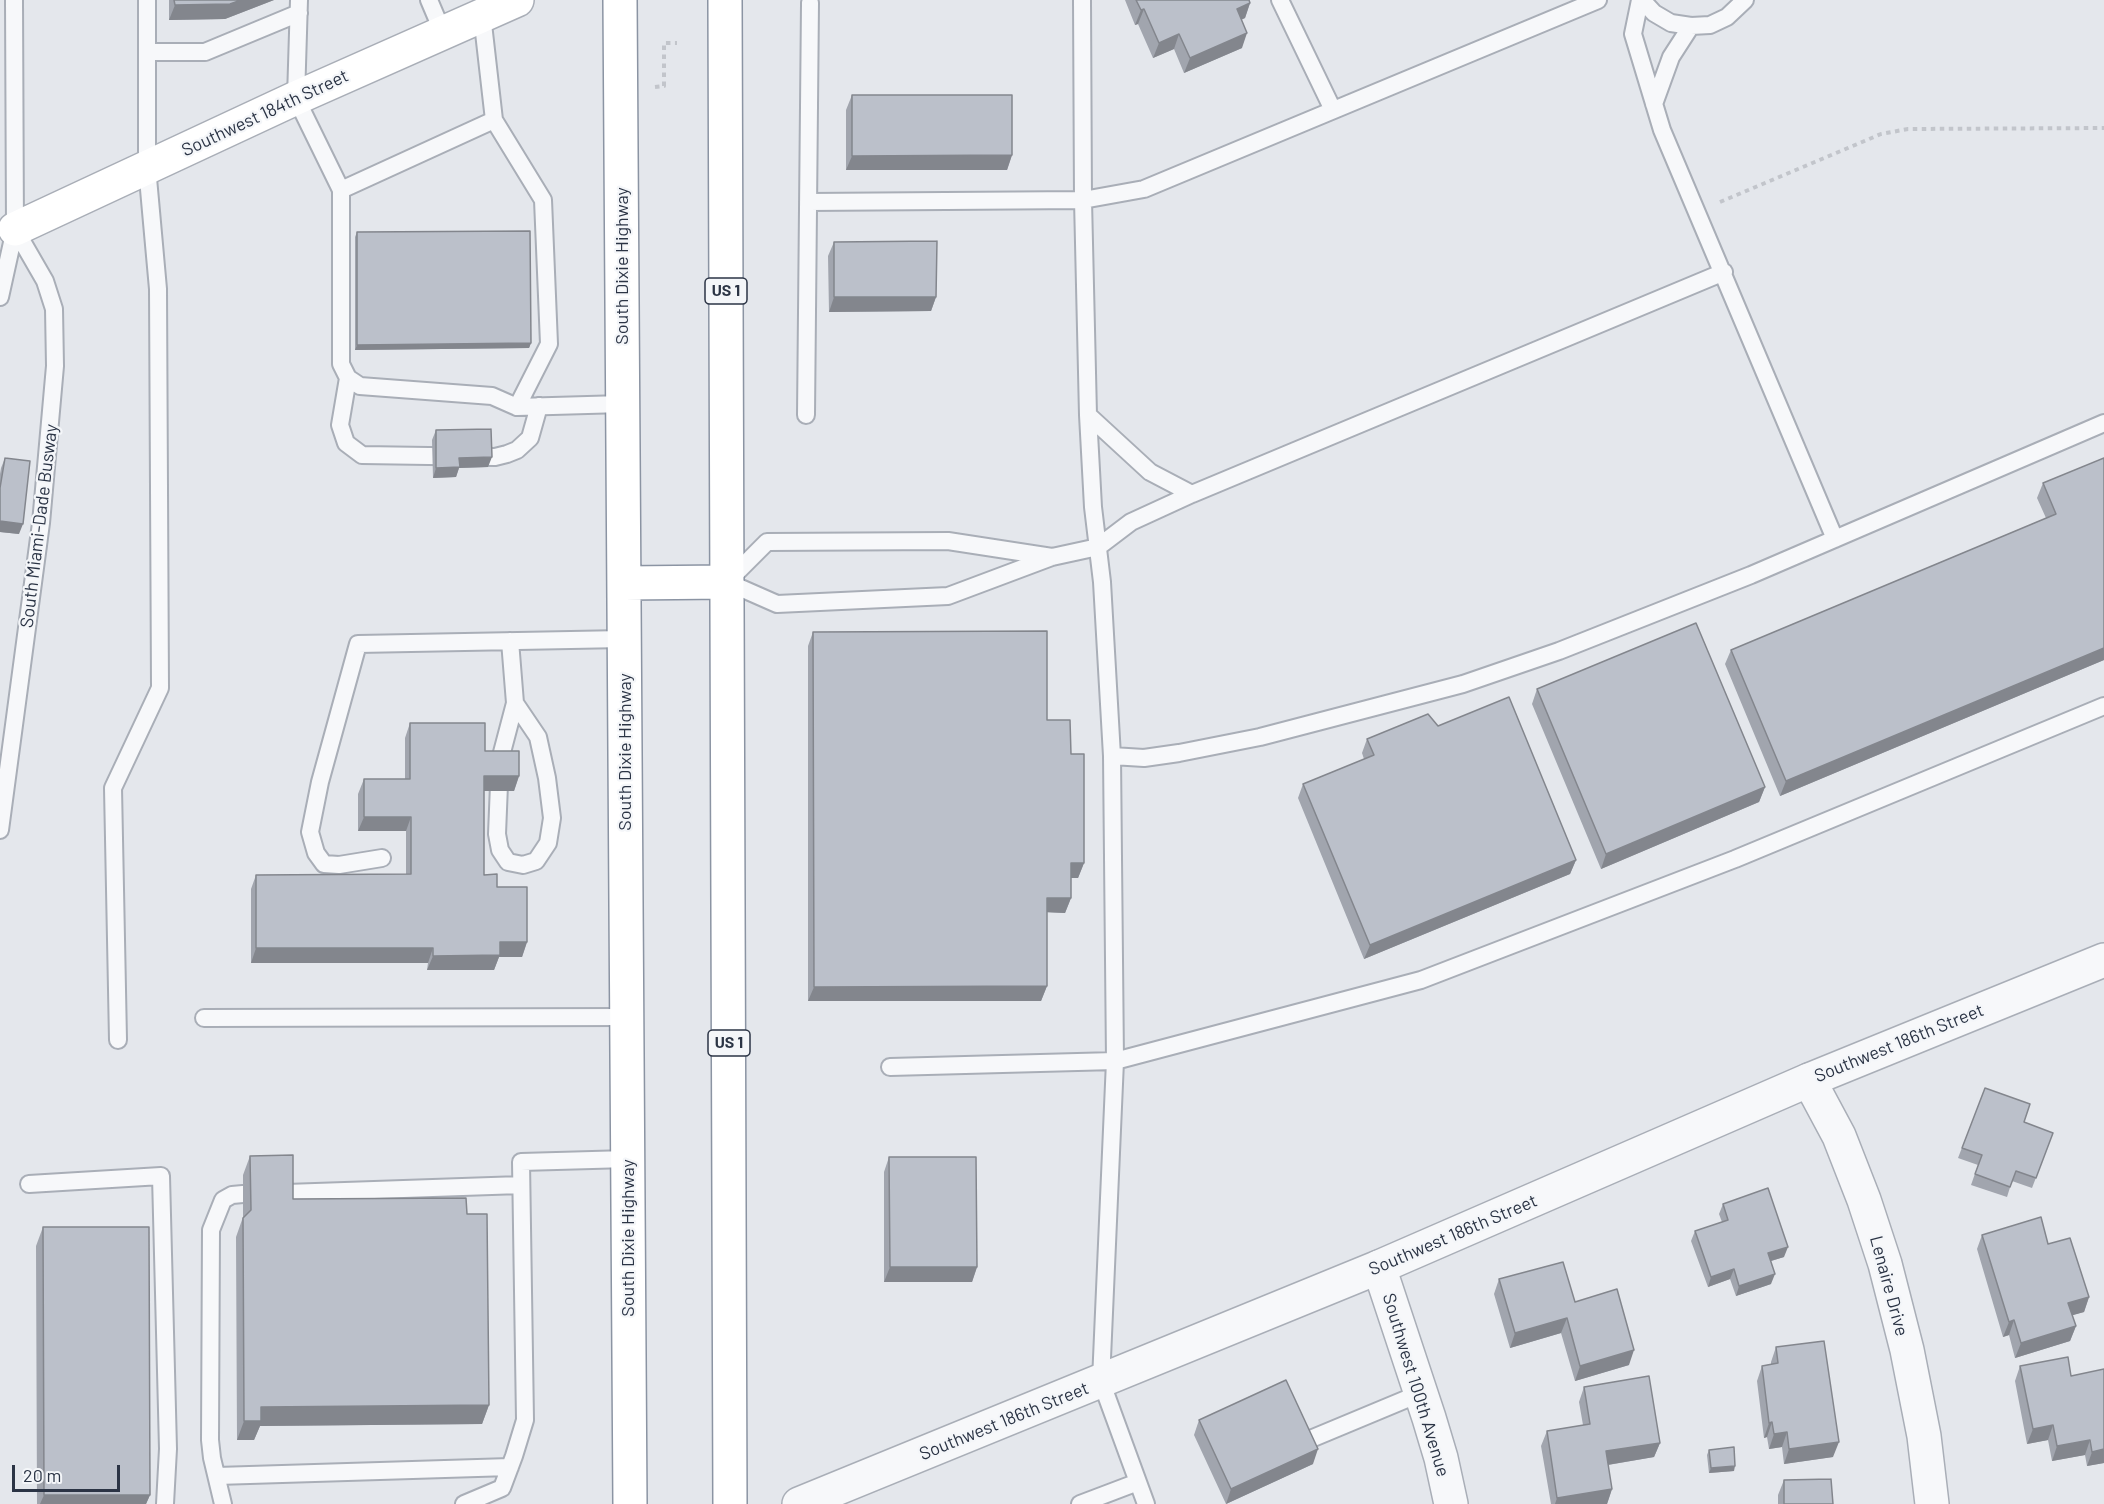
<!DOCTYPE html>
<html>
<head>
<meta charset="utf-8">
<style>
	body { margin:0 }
	#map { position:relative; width:2104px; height:1504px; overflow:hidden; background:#e4e7ec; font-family:Barlow,sans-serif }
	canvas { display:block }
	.scale { position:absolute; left:12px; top:1465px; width:108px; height:27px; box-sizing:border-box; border:3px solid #2b3445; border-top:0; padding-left:8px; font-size:18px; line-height:21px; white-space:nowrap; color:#2b3445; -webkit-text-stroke:4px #f4f6f9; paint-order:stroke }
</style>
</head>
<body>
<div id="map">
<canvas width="2104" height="1504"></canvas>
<div class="scale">20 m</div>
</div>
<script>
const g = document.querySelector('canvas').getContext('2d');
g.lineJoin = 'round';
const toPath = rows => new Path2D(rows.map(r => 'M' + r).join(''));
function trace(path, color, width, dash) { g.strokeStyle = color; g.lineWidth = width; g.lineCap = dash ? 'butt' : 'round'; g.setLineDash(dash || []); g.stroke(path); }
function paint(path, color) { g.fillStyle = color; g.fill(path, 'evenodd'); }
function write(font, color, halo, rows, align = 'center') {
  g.font = font + ' Barlow,sans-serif'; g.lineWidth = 4.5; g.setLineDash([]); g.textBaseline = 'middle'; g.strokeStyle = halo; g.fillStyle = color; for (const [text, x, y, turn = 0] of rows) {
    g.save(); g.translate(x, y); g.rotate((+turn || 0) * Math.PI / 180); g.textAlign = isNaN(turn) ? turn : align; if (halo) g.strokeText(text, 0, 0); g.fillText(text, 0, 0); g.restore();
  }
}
const path = toPath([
	[655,87,664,86,664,43,677,43],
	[1720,202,1881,134,1908,129,2104,128]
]);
const service = toPath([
	[147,0,147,52],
	[299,0,296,98,341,190,494,120],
	[429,0,443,33],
	[1082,0,1083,200,1088,415,1093,507,1102,582,1112,756,1115,1061,1101,1381,1146,1504],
	[1280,0,1333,110],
	[1640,0,1633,34,1662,130,1835,539],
	[1642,0,1654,13,1671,23,1691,26,1710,25,1727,17,1745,0],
	[482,15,494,120,543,200,549,344,517,407],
	[1654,104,1671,57,1691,26],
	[341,190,341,364,348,378,360,386,492,396,517,407,623,404],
	[808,202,1083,200,1144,189,1598,0],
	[0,297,15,229,14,0],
	[348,378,340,425,346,443,362,455,495,457,507,454,517,450,530,438,539,406],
	[806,415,810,3],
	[1088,415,1150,472,1192,494],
	[1052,557,948,541,767,542,727,582,777,604,948,596,1052,557,1098,547,1131,522,1192,494,1724,272],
	[510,641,515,703,500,760,497,834,500,850,508,862,523,865,536,861,548,843,552,818,547,778,538,737,515,703],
	[1112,756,1144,758,1179,753,1260,737,1463,684,1559,651,1751,575,2104,423],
	[0,830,41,523,55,366,54,309,45,281,15,229],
	[382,858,339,865,324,864,316,853,310,832,320,782,358,644,624,639],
	[204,1018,627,1017],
	[118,1040,113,788,160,688,158,289,147,167,147,52,205,52,299,13],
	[890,1067,1115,1061,1421,980,1735,859,2104,706],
	[29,1184,161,1176,168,1449,165,1504],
	[286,1193,521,1185],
	[1313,1438,1421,1393],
	[217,1476,510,1467],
	[223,1504,212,1458,210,1440,211,1230,223,1200,232,1195,243,1194],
	[464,1504,502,1488,514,1456,525,1420,521,1162,628,1159],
	[1080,1504,1138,1482]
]);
const minor = toPath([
	[1809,1080,1839,1136,1864,1200,1885,1264,1907,1350,1924,1436,1932,1504],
	[1379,1267,1429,1418,1441,1458,1451,1504]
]);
const tertiary = toPath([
	[799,1504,1379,1267,1809,1080,2104,960]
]);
const secondary = toPath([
	[15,229,296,98,517,0]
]);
const trunk = toPath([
	[620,0,630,1504],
	[725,0,730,1504],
	[624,583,727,582]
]);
const wall = toPath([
	[169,0,274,0,225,19,169,20],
	[1125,0,1249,0,1250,3,1245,18,1241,20,1242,48,1184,73,1174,49,1153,58,1138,24,1135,25],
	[852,95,1012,155,1007,170,846,170,846,110],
	[357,232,531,343,529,348,355,350,355,237],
	[834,242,936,297,931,311,829,312,828,256],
	[436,430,488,467,459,468,456,477,433,478,432,440],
	[5,458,19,534,0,532,0,474,1,468],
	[2104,458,2104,660,1780,796,1725,664,1731,650,2046,518,2037,498,2043,483],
	[813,632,1047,720,1071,754,1084,863,1078,878,1071,878,1071,898,1065,913,1047,912,1047,986,1041,1001,808,1001,808,646],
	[1537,689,1765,787,1759,802,1601,869,1532,704],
	[410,723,485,751,519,776,514,791,484,791,484,875,497,887,527,942,522,957,499,957,494,970,427,970,428,963,251,963,251,889,256,875,406,874,406,831,358,831,358,794,364,779,405,779,405,738],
	[1438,726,1576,860,1570,874,1364,959,1298,798,1303,784,1364,759,1362,753,1367,739],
	[1985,1088,2024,1122,2053,1133,2032,1188,2012,1181,2007,1197,1971,1185,1978,1165,1958,1158],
	[250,1156,293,1199,467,1214,489,1405,482,1424,260,1426,254,1440,237,1440,236,1237,243,1217,243,1175],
	[889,1157,977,1267,972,1282,884,1282,884,1172],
	[1723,1204,1784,1257,1771,1261,1771,1284,1736,1296,1730,1279,1708,1287,1691,1241,1695,1231,1722,1222,1719,1214],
	[43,1227,150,1495,146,1504,37,1504,36,1246],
	[1982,1235,2048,1244,2089,1297,2084,1312,2072,1315,2076,1326,2070,1341,2015,1358,2009,1335,2003,1337,1977,1249],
	[1499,1279,1575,1302,1629,1365,1575,1381,1561,1333,1510,1348,1494,1294],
	[1776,1347,1833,1457,1784,1464,1782,1447,1769,1449,1767,1437,1764,1438,1757,1381,1762,1366,1771,1364,1771,1362],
	[2020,1366,2071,1376,2104,1463,2087,1466,2085,1455,2052,1461,2048,1440,2027,1444,2015,1381],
	[1584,1387,1660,1443,1654,1457,1608,1465,1612,1489,1607,1504,1551,1504,1541,1446,1547,1431,1583,1425,1579,1402],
	[1199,1420,1313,1464,1226,1504,1194,1435],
	[1709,1450,1734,1471,1709,1473,1707,1455],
	[1784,1480,1833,1504,1778,1504,1778,1495]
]);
const shadedWall = toPath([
	[241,0,274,0,225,19,169,20,175,5],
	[1250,3,1245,18,1231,24,1237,9],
	[1144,9,1138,24,1135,25,1141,10],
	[1247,33,1242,48,1184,73,1190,58],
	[1179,34,1174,49,1153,58,1159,43],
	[1012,155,1007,170,846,170,852,156],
	[834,297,936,297,931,311,829,312],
	[531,343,529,348,355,350,357,345],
	[492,457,488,467,459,468,456,477,433,478,436,468,459,458],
	[0,521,23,524,19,534,0,532],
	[2104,648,2104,660,1780,796,1786,781],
	[484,776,519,776,514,791,478,791],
	[1765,787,1759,802,1601,869,1606,854],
	[364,817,411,817,406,831,358,831],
	[1576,860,1570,874,1364,959,1370,945],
	[1071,863,1084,863,1078,878,1066,878],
	[1047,898,1071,898,1065,913,1041,912],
	[500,942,527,942,522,957,499,957,494,970,427,970,433,956],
	[256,948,433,948,428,963,251,963],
	[1047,986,1041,1001,808,1001,814,987],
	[1788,1247,1784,1257,1764,1263,1768,1253],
	[890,1267,977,1267,972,1282,884,1282],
	[1734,1269,1730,1279,1708,1287,1711,1277],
	[1775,1274,1771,1284,1736,1296,1739,1286],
	[2089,1297,2084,1312,2063,1318,2068,1303],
	[1567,1318,1561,1333,1510,1348,1515,1333],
	[2014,1320,2009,1335,2003,1337,2009,1322],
	[2076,1326,2070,1341,2015,1358,2021,1343],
	[1634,1350,1629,1365,1575,1381,1580,1366],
	[489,1405,482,1424,260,1426,254,1440,237,1440,244,1421,261,1407],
	[1772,1422,1767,1437,1764,1438,1769,1423],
	[2053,1425,2048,1440,2027,1444,2033,1429],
	[1787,1432,1782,1447,1769,1449,1774,1434],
	[2090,1440,2085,1455,2052,1461,2057,1446],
	[1839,1442,1833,1457,1784,1464,1789,1449],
	[1660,1443,1654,1457,1601,1466,1606,1451],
	[1318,1449,1313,1464,1226,1504,1231,1489],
	[2104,1449,2104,1463,2087,1466,2092,1452],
	[1735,1466,1734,1471,1709,1473,1711,1468],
	[1612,1489,1607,1504,1555,1504,1557,1498],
	[44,1495,150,1495,146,1504,40,1504]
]);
const building = toPath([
	[174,0,241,0,230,4,175,5,174,0],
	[1136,0,1249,0,1250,3,1237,9,1247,33,1190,58,1179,34,1159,43,1144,9,1141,10,1136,0],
	[852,95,1012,95,1012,155,852,156,852,95],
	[530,231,531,343,357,345,357,232,530,231],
	[937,241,936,297,834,297,834,242,937,241],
	[491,429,492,457,459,458,460,467,436,468,436,430,491,429],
	[5,458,30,461,23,524,0,521,0,488,5,458],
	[2104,458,2104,648,1786,781,1731,650,2056,514,2043,483,2104,458],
	[1696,623,1765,787,1606,854,1537,689,1696,623],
	[1047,631,1047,720,1070,720,1071,754,1084,754,1084,863,1071,863,1071,898,1047,898,1047,986,814,987,813,632,1047,631],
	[1509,697,1576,860,1370,945,1303,784,1374,755,1367,739,1428,714,1438,726,1509,697],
	[410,723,485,723,485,751,519,751,519,776,484,776,484,875,497,874,497,887,527,887,527,942,500,942,500,955,433,956,433,948,256,948,256,875,411,874,411,817,364,817,364,779,410,779,410,723],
	[1985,1088,2030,1104,2024,1122,2053,1133,2036,1178,2016,1171,2010,1187,1975,1174,1982,1155,1962,1148,1985,1088],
	[293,1155,293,1199,466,1198,467,1214,487,1214,489,1405,261,1407,261,1421,244,1421,243,1218,251,1210,250,1156,293,1155],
	[889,1157,976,1157,977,1267,890,1267,889,1157],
	[1768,1188,1788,1247,1768,1253,1775,1274,1739,1286,1734,1269,1711,1277,1695,1231,1728,1220,1723,1204,1768,1188],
	[2041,1217,2048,1244,2070,1238,2089,1297,2068,1303,2076,1326,2021,1343,2014,1320,2009,1322,1982,1235,2041,1217],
	[43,1227,149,1227,150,1495,44,1495,43,1227],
	[1563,1262,1575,1302,1617,1289,1634,1350,1580,1366,1567,1318,1515,1333,1499,1279,1563,1262],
	[1824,1341,1839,1442,1789,1449,1787,1432,1774,1434,1772,1422,1769,1423,1762,1366,1778,1363,1776,1347,1824,1341],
	[2068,1357,2071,1376,2104,1369,2104,1449,2092,1452,2090,1440,2057,1446,2053,1425,2033,1429,2020,1366,2068,1357],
	[1649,1376,1660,1443,1606,1451,1612,1489,1557,1498,1547,1431,1590,1424,1584,1387,1649,1376],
	[1286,1380,1318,1449,1231,1489,1199,1420,1286,1380],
	[1734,1447,1735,1466,1711,1468,1709,1450,1734,1447],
	[1831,1479,1833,1504,1784,1504,1784,1480,1831,1479]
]);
const shields = [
	[726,291,42],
	[729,1043,42]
];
const shieldNames = [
	["US 1",726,291],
	["US 1",729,1043]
];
const streetNames = [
	["Southwest 184th Street",265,113,-25],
	["South Dixie Highway",622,266,-90],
	["South Miami-Dade Busway",39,526,-83],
	["South Dixie Highway",625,752,-90],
	["Southwest 186th Street",1899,1043,-22],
	["Southwest 186th Street",1453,1235,-23],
	["South Dixie Highway",628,1238,-90],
	["Lenaire Drive",1889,1286,75],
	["Southwest 100th Avenue",1416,1385,73],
	["Southwest 186th Street",1004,1421,-22]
];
trace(service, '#a9aeb7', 20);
trace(minor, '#a9aeb7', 36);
trace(tertiary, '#a9aeb7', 36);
trace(secondary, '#a9aeb7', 36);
trace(trunk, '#8b94a3', 36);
trace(path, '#c2c5cb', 4, [4.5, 4.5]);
trace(service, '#f7f8fa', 16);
trace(minor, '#f7f8fa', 33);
trace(tertiary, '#f7f8fa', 33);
trace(secondary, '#fff', 33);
trace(trunk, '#fff', 33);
paint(wall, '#a1a5ae');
paint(shadedWall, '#83868d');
paint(building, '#bbc0ca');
trace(building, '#83868d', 1.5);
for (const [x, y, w] of shields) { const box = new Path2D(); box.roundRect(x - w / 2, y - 13, w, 26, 4.5); g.fillStyle = '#f4f6f9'; g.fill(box); trace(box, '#2b3445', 1.5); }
write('bold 16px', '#2b3445', null, shieldNames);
write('18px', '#2b3445', '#f4f6f9', streetNames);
</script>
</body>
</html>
